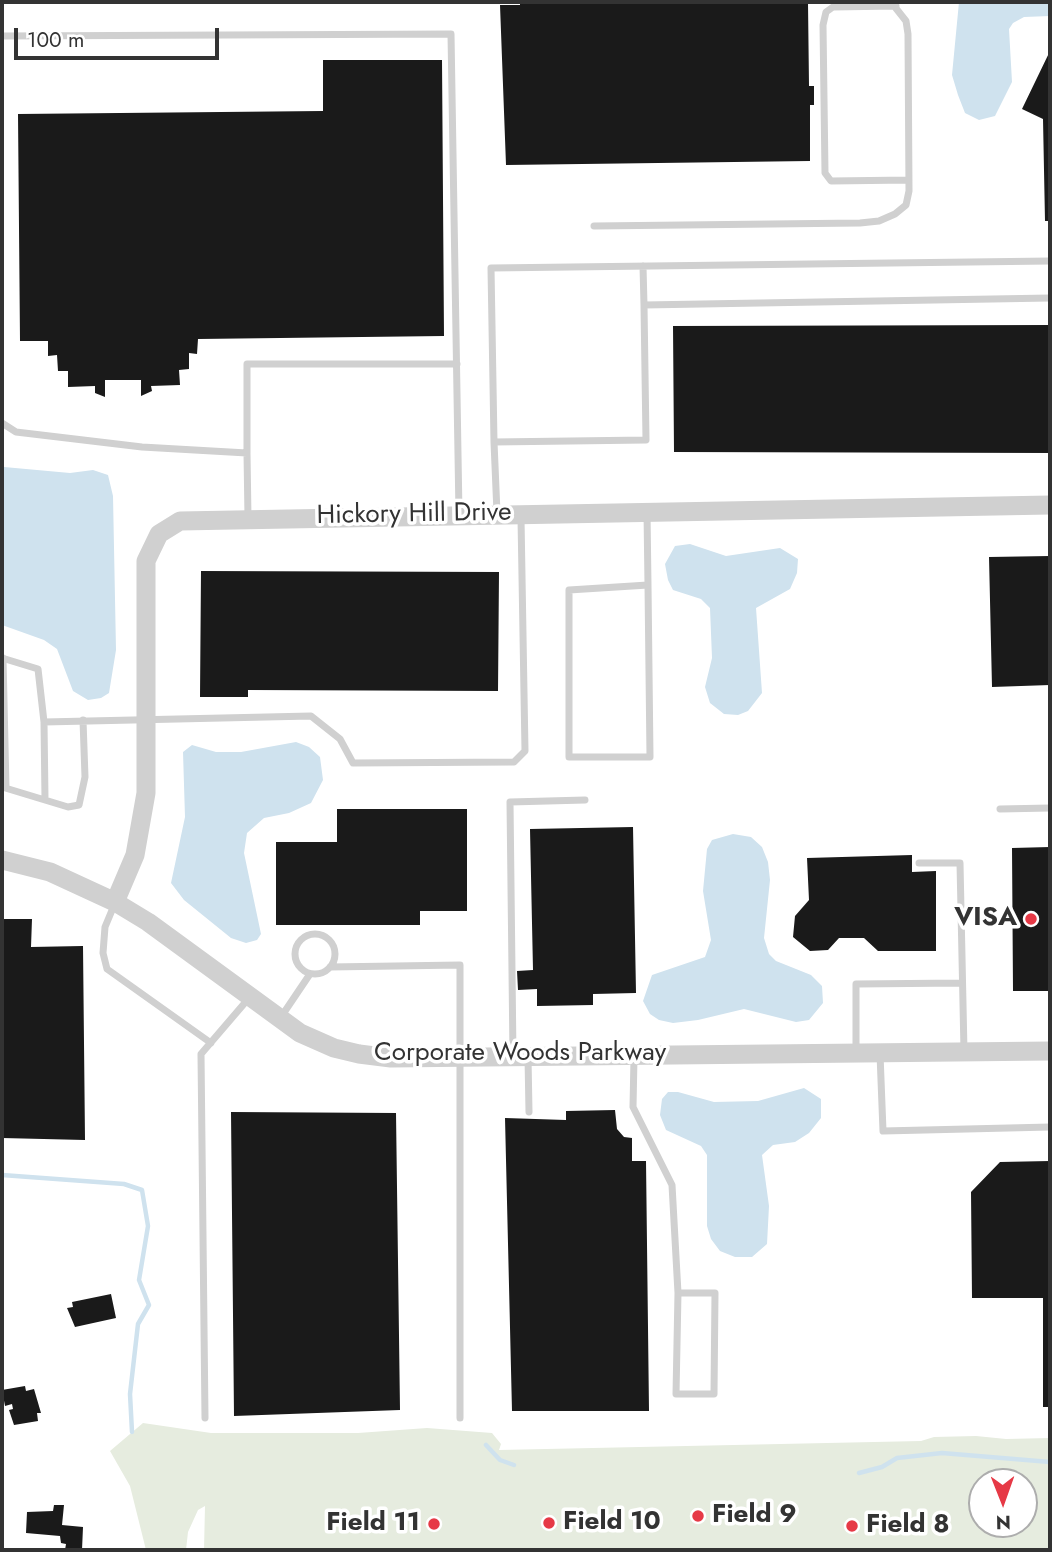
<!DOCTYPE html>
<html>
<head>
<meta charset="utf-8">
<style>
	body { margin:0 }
	#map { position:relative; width:1052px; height:1552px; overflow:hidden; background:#fff; font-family:Jost,sans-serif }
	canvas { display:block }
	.frame { position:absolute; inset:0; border:4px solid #333; pointer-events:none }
	.north { position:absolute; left:968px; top:1468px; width:70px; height:70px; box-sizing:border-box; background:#fff; border:2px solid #adadad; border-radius:50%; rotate:179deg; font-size:19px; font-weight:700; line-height:28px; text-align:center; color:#333 }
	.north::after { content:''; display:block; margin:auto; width:24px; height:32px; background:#e63946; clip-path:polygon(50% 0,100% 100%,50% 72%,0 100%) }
	.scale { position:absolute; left:14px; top:28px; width:205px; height:32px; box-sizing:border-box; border:4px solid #333; border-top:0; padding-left:9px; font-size:21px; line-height:24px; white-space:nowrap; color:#333; -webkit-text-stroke:5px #fff; paint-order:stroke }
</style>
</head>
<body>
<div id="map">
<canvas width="1052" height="1552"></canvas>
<div class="frame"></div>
<div class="north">N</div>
<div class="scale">100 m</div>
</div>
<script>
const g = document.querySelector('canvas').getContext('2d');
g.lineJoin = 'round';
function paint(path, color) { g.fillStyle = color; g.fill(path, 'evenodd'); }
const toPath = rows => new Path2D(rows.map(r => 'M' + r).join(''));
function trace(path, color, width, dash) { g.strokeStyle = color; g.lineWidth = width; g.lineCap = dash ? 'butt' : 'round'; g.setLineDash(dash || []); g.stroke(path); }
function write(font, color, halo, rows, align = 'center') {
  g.font = font + ' Jost,sans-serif'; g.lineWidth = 7; g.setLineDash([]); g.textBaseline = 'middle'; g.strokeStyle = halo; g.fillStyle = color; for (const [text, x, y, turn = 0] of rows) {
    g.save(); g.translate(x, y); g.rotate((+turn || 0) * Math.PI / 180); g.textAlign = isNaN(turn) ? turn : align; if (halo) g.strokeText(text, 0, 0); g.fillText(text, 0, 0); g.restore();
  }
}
const green = toPath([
	[143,1423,211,1433,358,1433,427,1428,492,1433,501,1444,499,1450,921,1441,934,1437,976,1436,1006,1439,1050,1438,1050,1550,204,1550,205,1506,198,1510,188,1532,186,1550,146,1550,130,1486,110,1451],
	[1024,1482,1024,1524,982,1524,982,1482]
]);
const water = toPath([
	[959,2,1050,2,1050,16,1024,17,1013,23,1009,29,1012,82,995,116,979,120,965,113,958,95,952,75],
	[4,467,70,473,93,470,108,475,113,496,116,650,109,693,101,698,88,700,73,691,57,649,44,640,2,625],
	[690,544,726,556,780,548,798,559,797,573,790,589,756,608,762,693,748,711,738,715,724,714,710,703,705,687,712,658,710,608,701,599,673,590,668,580,665,564,675,546],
	[296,742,309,747,320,757,323,780,311,803,289,813,264,818,247,833,244,853,261,934,257,940,246,943,231,938,184,900,171,883,185,817,183,752,192,745,216,752,241,752],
	[733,834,751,837,762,847,768,862,770,880,764,938,769,954,776,961,811,975,822,986,823,1003,809,1020,796,1022,744,1009,698,1020,673,1023,659,1020,650,1014,643,1001,652,975,705,957,711,940,703,891,707,849,712,840],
	[804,1088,821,1099,821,1118,809,1133,795,1142,773,1145,762,1155,769,1206,767,1244,752,1257,735,1257,720,1251,711,1239,707,1226,707,1155,701,1146,666,1130,660,1115,662,1099,668,1092,678,1092,714,1102,758,1101]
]);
const stream = toPath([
	[2,1175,124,1184,142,1190,148,1226,139,1280,149,1305,138,1324,130,1394,132,1432],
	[486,1445,500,1460,514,1465],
	[859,1473,882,1467,897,1458,942,1453,1050,1462]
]);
const building = toPath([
	[520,2,808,3,809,86,814,86,814,105,810,105,810,161,506,165,500,5,520,5],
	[1050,51,1050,221,1045,221,1043,119,1022,109],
	[323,60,442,60,444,336,198,339,197,354,189,353,189,369,179,370,180,385,151,386,152,391,141,396,141,380,105,380,105,397,95,393,95,386,68,387,68,371,58,371,57,355,48,356,48,341,20,341,18,114,323,111],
	[1050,325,1050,453,674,452,673,326],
	[1050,556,1050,685,992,687,989,557],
	[201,571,499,572,498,691,248,690,248,697,200,697],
	[337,809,467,809,467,911,420,911,420,925,276,925,276,842,337,842],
	[633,827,636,993,593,994,593,1005,537,1006,537,989,518,990,517,971,533,970,530,829],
	[1050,847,1050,991,1013,991,1012,848],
	[912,855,912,872,936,871,936,951,878,951,864,938,839,938,828,950,810,951,793,937,795,916,809,900,807,858],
	[2,919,32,919,31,947,83,946,85,1140,2,1138],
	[615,1110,617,1129,624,1137,632,1138,632,1161,646,1161,649,1411,512,1411,505,1118,566,1120,566,1111],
	[231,1112,396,1113,400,1410,234,1416],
	[1050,1161,1050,1407,1043,1407,1043,1298,972,1298,971,1192,1000,1162],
	[111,1294,116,1318,75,1327,67,1308,73,1307,72,1302],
	[25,1386,26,1391,34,1389,41,1413,37,1413,38,1421,14,1425,9,1410,13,1409,12,1404,5,1406,2,1390],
	[54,1505,64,1505,62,1525,83,1527,82,1550,65,1550,66,1544,61,1543,60,1536,26,1533,27,1512,53,1511]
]);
const service = toPath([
	[896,6,833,7,826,12,823,25,825,173,831,181,909,180],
	[2,36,451,34,459,514],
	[594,226,860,223,879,221,895,214,906,205,909,191,908,34,906,21,891,2],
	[643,266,644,305],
	[2,423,16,432,142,447,247,453,248,518],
	[494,442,491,268,1050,261],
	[247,453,247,364,457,364],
	[647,512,648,585,650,757,569,757,569,590,648,585],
	[497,513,494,442,646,440,644,305,1050,298],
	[2,658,38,669,44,722,311,716,340,739,353,763,514,762,525,751,521,518],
	[3,658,6,788],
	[44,722,45,799],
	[2,787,68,807,79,805,85,777,83,720],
	[1000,809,1050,808],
	[919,863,960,863,964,1051],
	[115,903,105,927,103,953,107,969,211,1043],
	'295 954a20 20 0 1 1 40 0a20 20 0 1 1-40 0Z',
	[330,967,460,965,460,1418],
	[281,1017,310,974],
	[856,1052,856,984,962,983],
	[880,1054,883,1131,1050,1127],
	[513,1056,510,802,585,800],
	[528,1057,529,1112],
	[634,1058,633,1107,672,1185,678,1293,676,1394,714,1394,715,1293,678,1293],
	[205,1418,201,1054,249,998]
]);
const tertiary = toPath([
	[2,860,50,872,115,902,148,922,300,1033,334,1048,359,1054,391,1058,1050,1051],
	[115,902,135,855,146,793,146,561,159,534,180,521,1050,505]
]);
const markers = [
	[1031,919,7,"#e63946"],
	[698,1516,7,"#e63946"],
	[549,1523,7,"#e63946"],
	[434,1524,7,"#e63946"],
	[852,1526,7,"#e63946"]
];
const streetNames = [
	["Hickory Hill Drive",414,515,-1],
	["Corporate Woods Parkway",520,1054]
];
const poiNames = [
	["VISA",1017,919,"right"],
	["Field 9",712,1516],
	["Field 10",563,1523],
	["Field 11",420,1524,"right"],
	["Field 8",866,1526]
];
paint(green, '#e6ecdf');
paint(water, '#cfe2ee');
trace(stream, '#cfe2ee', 4.5);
paint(building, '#1a1a1a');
trace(service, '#d0d0d0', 7);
trace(tertiary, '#d0d0d0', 19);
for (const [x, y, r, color] of markers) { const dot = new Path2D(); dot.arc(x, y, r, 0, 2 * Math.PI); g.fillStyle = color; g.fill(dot); trace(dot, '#fff', 2.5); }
write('26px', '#333', '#fff', streetNames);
write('bold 26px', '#333', '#fff', poiNames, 'left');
</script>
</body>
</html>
